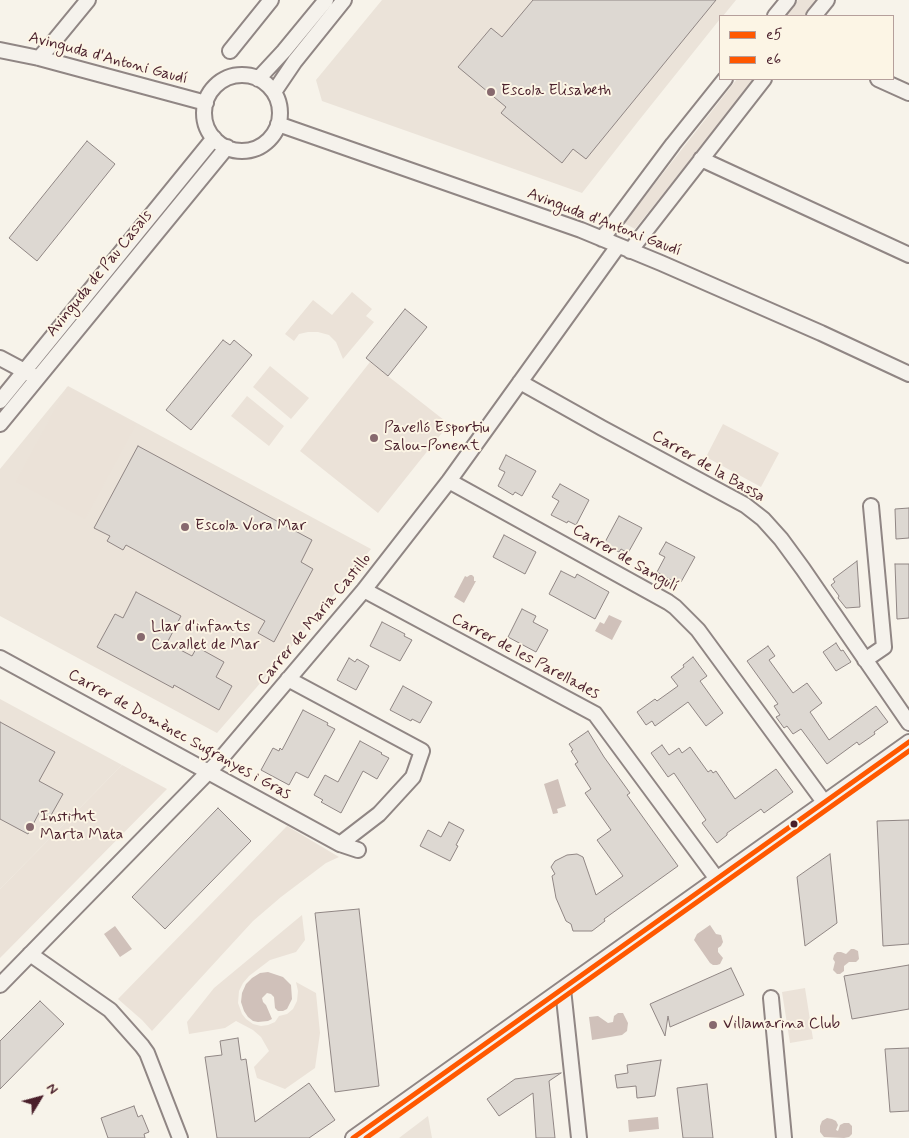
<!DOCTYPE html>
<html>
<head>
<meta charset="utf-8">
<style>
	body { margin:0 }
	#map { position:relative; width:909px; height:1138px; overflow:hidden; background:#f7f3ea; font-family:Mynerve,sans-serif }
	canvas { display:block }
	.legend { position:absolute; left:719px; top:15px; width:175px; height:65px; box-sizing:border-box; background:#fcf5e5; border:1px solid #b59f9b; margin:0; padding:6px 9px; list-style:none; font-size:15px; color:#4a1f2b }
	.legend li { display:flex; align-items:center; gap:10px; height:25px }
	.legend b { width:25px; border:1px solid #b59f9b }
	.north { position:absolute; left:15px; top:1073px; width:50px; height:50px; -webkit-text-stroke:4px #fcf5e5; paint-order:stroke; rotate:53deg; font-size:14px; font-weight:700; line-height:20px; text-align:center; color:#4a1f2b }
	.north::after { content:''; display:block; margin:auto; width:18px; height:22px; background:#4a1f2b; clip-path:polygon(50% 0,100% 100%,50% 72%,0 100%) }
</style>
</head>
<body>
<div id="map">
<canvas width="909" height="1138"></canvas>
<ul class="legend">
<li><b style="height:6px;background:#ff5800"></b>e5</li>
<li><b style="height:6px;background:#ff5800"></b>e6</li>
</ul>
<div class="north">N</div>
</div>
<script>
const g = document.querySelector('canvas').getContext('2d');
g.lineJoin = 'round';
function paint(path, color) { g.fillStyle = color; g.fill(path, 'evenodd'); }
const toPath = rows => new Path2D(rows.map(r => 'M' + r).join(''));
function trace(path, color, width, dash) { g.strokeStyle = color; g.lineWidth = width; g.lineCap = dash ? 'butt' : 'round'; g.setLineDash(dash || []); g.stroke(path); }
function write(font, color, halo, rows, align = 'center') {
  g.font = font + ' Mynerve,sans-serif'; g.lineWidth = 4; g.setLineDash([]); g.textBaseline = 'middle'; g.strokeStyle = halo; g.fillStyle = color; for (const [text, x, y, turn = 0] of rows) {
    g.save(); g.translate(x, y); g.rotate((+turn || 0) * Math.PI / 180); g.textAlign = isNaN(turn) ? turn : align; if (halo) g.strokeText(text, 0, 0); g.fillText(text, 0, 0); g.restore();
  }
}
const built = toPath([
	[382,0,736,0,723,16,720,16,720,19,640,119,582,193,322,101,316,80],
	[68,386,371,549,282,658,217,733,0,616,0,469],
	[0,699,122,765,0,889],
	[428,1116,432,1138,399,1138]
]);
const green = toPath([
	[798,0,819,0,806,16,786,16],
	[737,79,755,79,635,229,624,223],
	[352,292,372,309,366,316,374,322,343,359,336,342,329,335,318,332,308,332,299,334,294,341,285,334,313,300,332,315],
	[370,362,449,424,378,513,300,451],
	[270,366,309,398,291,419,253,387],
	[67,387,136,424,85,519,16,482],
	[247,396,284,426,269,446,231,416],
	[723,424,779,453,761,487,706,457],
	[122,765,167,789,0,958,0,889],
	[287,826,339,857,326,863,281,897,253,921,152,1031,142,1020,118,999],
	[302,915,305,940,296,952,270,960,249,976,243,983,239,991,238,1003,242,1014,246,1019,253,1024,261,1026,268,1025,275,1022,279,1016,287,1014,293,1009,297,1001,298,991,296,982,316,993,320,1033,315,1068,285,1089,257,1078,254,1067,269,1051,261,1037,253,1030,236,1021,225,1028,189,1034,187,1022,214,988],
	[805,988,813,1039,790,1043,782,992]
]);
const water = toPath([
	[470,575,472,575,474,577,474,581,476,581,464,603,454,597,465,576,467,577],
	[609,615,622,621,612,640,595,631,600,622,604,624],
	[558,779,566,806,557,809,558,813,553,814,544,784],
	[710,925,716,934,721,935,723,942,721,946,718,948,718,952,723,958,720,964,717,965,713,965,710,963,694,940,697,934],
	[115,926,132,949,120,957,104,934],
	[851,949,854,949,858,951,859,959,856,962,849,962,844,966,844,971,840,974,837,974,833,970,835,962,833,959,834,955,837,952,841,952,846,954],
	[268,972,283,977,291,985,292,999,287,1009,283,1011,278,1011,275,1008,274,997,271,994,267,993,262,998,263,1002,266,1005,272,1019,268,1021,258,1022,253,1021,248,1017,244,1011,241,1002,242,993,246,984,252,978,260,973],
	[618,1013,623,1013,628,1023,627,1031,622,1035,592,1040,589,1017,598,1016,608,1023,613,1022,614,1016],
	[658,1117,659,1129,629,1132,628,1120],
	[827,1118,832,1119,836,1121,838,1125,836,1130,838,1131,840,1125,844,1123,849,1123,852,1126,852,1134,849,1137,844,1138,824,1137,820,1132,820,1126,822,1121]
]);
const building = toPath([
	[533,0,716,0,586,159,573,149,562,163,501,113,506,107,458,67,491,28,502,37,533,0],
	[87,141,115,164,37,261,9,238,87,141],
	[405,309,427,327,388,376,366,358,405,309],
	[223,340,230,345,234,340,252,355,191,430,166,410,223,340],
	[138,446,312,540,301,562,313,569,274,642,258,633,265,621,126,545,123,550,107,541,110,536,94,528,138,446],
	[506,455,536,471,522,496,515,492,513,495,498,486,505,472,499,469,506,455],
	[560,484,589,500,576,525,568,521,567,523,551,515,559,501,552,497,560,484],
	[909,508,909,538,896,539,895,509,909,508],
	[619,516,642,528,628,553,621,549,619,552,604,544,619,516],
	[504,535,536,552,525,574,493,557,504,535],
	[666,542,695,557,681,582,674,578,673,581,657,572,665,557,659,554,666,542],
	[857,561,860,607,846,608,838,598,839,596,831,585,835,582,833,579,857,561],
	[895,564,909,564,909,618,897,619,895,564],
	[561,571,575,578,577,574,609,592,595,619,549,594,561,571],
	[136,592,181,616,167,643,192,656,197,647,224,662,216,677,232,686,219,710,174,685,173,688,97,647,115,614,123,618,136,592],
	[522,609,536,616,533,622,548,630,536,652,508,637,522,609],
	[382,622,405,634,404,636,412,640,400,661,370,646,382,622],
	[836,643,841,651,843,650,851,662,836,671,823,652,836,643],
	[768,646,775,656,769,660,793,693,807,683,822,703,810,712,829,740,876,706,888,722,874,732,875,734,859,745,857,742,827,764,801,729,793,734,787,726,784,728,776,717,780,715,774,706,778,704,747,661,768,646],
	[693,657,707,676,700,681,723,713,706,726,688,702,655,726,652,721,646,725,637,712,655,699,657,701,678,686,671,677,684,667,683,665,693,657],
	[349,658,355,662,357,659,369,666,356,690,337,680,349,658],
	[403,686,432,702,420,723,412,719,411,721,390,710,403,686],
	[303,710,328,723,327,725,335,729,308,778,296,772,289,785,261,770,273,748,279,751,280,748,282,750,303,710],
	[0,722,55,752,39,781,63,794,50,817,40,811,28,834,0,819,0,722],
	[588,731,604,757,630,793,627,795,678,866,604,919,605,921,592,931,573,931,571,924,566,921,556,898,552,876,555,874,551,867,555,861,567,855,577,854,583,857,596,895,623,876,597,840,611,830,585,793,591,789,575,764,578,762,571,751,573,750,569,744,588,731],
	[360,741,382,753,381,754,389,758,377,779,363,771,341,813,321,802,323,800,314,795,325,775,338,782,360,741],
	[662,745,669,755,679,748,682,753,690,747,708,772,711,770,713,773,716,771,735,799,776,769,793,792,764,813,761,809,727,833,727,835,717,843,702,823,706,820,674,773,668,777,651,753,662,745],
	[218,808,251,841,165,929,132,897,218,808],
	[909,820,909,944,883,946,877,821,909,820],
	[449,822,464,830,456,845,458,846,450,861,420,846,428,830,441,837,449,822],
	[830,854,837,923,805,946,797,877,830,854],
	[359,909,379,1086,335,1092,315,913,359,909],
	[909,965,909,1009,852,1019,844,976,909,965],
	[731,968,744,995,670,1027,668,1016,665,1036,650,1004,731,968],
	[40,1001,64,1024,0,1089,0,1041,40,1001],
	[238,1038,241,1060,246,1059,255,1122,309,1083,335,1120,309,1138,217,1138,205,1057,222,1055,220,1041,238,1038],
	[909,1048,909,1111,890,1112,885,1049,909,1048],
	[661,1060,655,1096,637,1098,636,1086,617,1088,615,1075,628,1073,627,1065,661,1060],
	[561,1073,549,1081,555,1138,536,1138,533,1093,499,1116,487,1099,515,1079,561,1073],
	[707,1084,713,1138,683,1138,677,1088,707,1084],
	[134,1106,138,1117,142,1115,149,1132,144,1134,145,1138,108,1138,101,1118,134,1106]
]);
const street = toPath([
	[775,16,788,0],
	[814,16,827,0],
	[0,50,39,58,206,103],
	[230,51,271,0],
	[39,58,51,45,88,0],
	'204 113a38 38 0 1 1 76 0a38 38 0 1 1-76 0Z',
	[258,79,284,51,326,0],
	[878,79,909,93],
	[274,92,295,61,344,0],
	[278,124,581,230,661,263,821,333,909,374],
	[701,159,909,255],
	[602,239,673,144,725,79],
	[630,251,764,79],
	[0,358,32,375],
	[520,382,602,428,745,505,763,519,781,539,803,569,909,723],
	[0,401,214,138],
	[0,424,227,147],
	[449,481,668,602,675,607,698,630,824,802],
	[364,590,595,714,717,879],
	[0,658,340,844,379,814,413,777,422,751,288,679],
	[865,660,884,647,871,506],
	[340,844,358,850],
	[30,954,110,1010,142,1046,147,1053,180,1138],
	[0,985,219,761,364,590,449,481,618,246],
	[563,989,579,1138],
	[771,998,784,1138],
	[353,1138,909,742]
]);
const bus1 = toPath([
	[353,1138,909,742]
]);
const bus2 = toPath([
	[366,1138,909,751]
]);
const markers = [
	[491,92,5,"#87696e"],
	[374,438,5,"#87696e"],
	[185,527,5,"#87696e"],
	[141,637,5,"#87696e"],
	[794,824,4.5,"#4a1f2b"],
	[30,827,5,"#87696e"],
	[713,1025,5,"#87696e"]
];
const streetNames = [
	["Avinguda d'Antoni Gaudí",108,59,15],
	["Avinguda d'Antoni Gaudí",604,223,21],
	["Avinguda de Pau Casals",100,274,-51],
	["Carrer de la Bassa",708,467,30],
	["Carrer de Sangulí",625,559,30],
	["Carrer de Maria Castillo",315,620,-50],
	["Carrer de les Parellades",525,657,28],
	["Carrer de Domènec Sugranyes i Gras",179,735,29]
];
const poiNames = [
	["Escola Elisabeth",501,92],
	["Pavelló Esportiu",384,429],
	["Salou-Ponent",384,447],
	["Escola Vora Mar",195,527],
	["Llar d'infants",151,628],
	["Cavallet de Mar",151,646],
	["Institut",40,818],
	["Marta Mata",40,836],
	["Villamarina Club",723,1025]
];
paint(built, '#ebe3d9');
paint(green, '#ebe2d8');
paint(water, '#d0c1ba');
paint(building, '#ddd8d2');
trace(building, '#908684', 1);
trace(street, '#908684', 18);
trace(street, '#f5f2ec', 14);
trace(bus1, '#ff5800', 5);
trace(bus2, '#ff5800', 5);
for (const [x, y, r, color] of markers) { const dot = new Path2D(); dot.arc(x, y, r, 0, 2 * Math.PI); g.fillStyle = color; g.fill(dot); trace(dot, '#fcf5e5', 2); }
write('16px', '#4a1f2b', '#fcf5e5', streetNames);
write('16px', '#4a1f2b', '#fcf5e5', poiNames, 'left');
</script>
</body>
</html>
